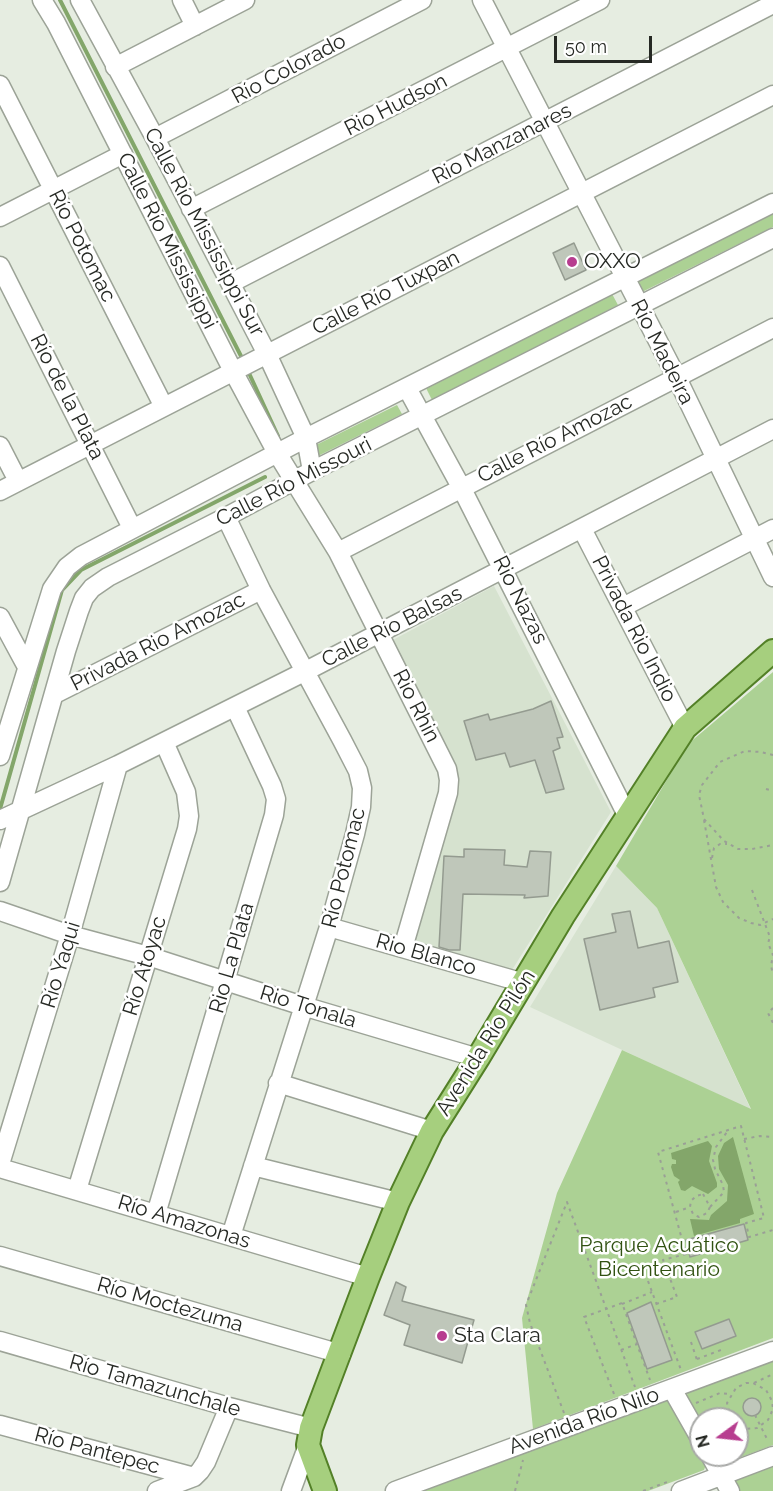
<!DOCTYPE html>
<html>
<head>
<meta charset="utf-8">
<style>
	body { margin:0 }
	#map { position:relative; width:773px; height:1491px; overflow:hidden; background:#e6ede1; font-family:Raleway,sans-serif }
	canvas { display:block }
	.north { position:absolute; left:689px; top:1407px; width:60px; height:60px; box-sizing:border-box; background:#fff; border:2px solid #a8a9a7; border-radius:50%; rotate:255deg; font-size:16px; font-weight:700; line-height:24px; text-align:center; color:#262924 }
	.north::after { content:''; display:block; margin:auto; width:21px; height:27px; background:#b73d8f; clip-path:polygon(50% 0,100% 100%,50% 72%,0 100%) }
	.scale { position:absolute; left:554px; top:36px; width:98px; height:27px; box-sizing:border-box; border:3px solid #262924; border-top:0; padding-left:8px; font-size:18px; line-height:21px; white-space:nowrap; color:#262924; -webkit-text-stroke:4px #fff; paint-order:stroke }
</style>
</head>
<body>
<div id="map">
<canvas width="773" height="1491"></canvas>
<div class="north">N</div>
<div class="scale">50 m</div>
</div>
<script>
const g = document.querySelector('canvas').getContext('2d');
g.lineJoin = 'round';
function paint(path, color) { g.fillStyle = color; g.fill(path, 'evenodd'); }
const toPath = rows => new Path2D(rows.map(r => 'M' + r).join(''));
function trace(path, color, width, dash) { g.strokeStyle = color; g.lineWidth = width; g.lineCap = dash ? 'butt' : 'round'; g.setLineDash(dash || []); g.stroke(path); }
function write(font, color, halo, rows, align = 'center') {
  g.font = font + ' Raleway,sans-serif'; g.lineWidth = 5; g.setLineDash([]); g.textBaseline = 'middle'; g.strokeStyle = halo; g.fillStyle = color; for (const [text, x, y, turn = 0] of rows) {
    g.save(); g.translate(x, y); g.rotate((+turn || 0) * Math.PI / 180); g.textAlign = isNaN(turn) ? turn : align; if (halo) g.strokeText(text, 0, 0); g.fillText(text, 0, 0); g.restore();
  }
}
const built = toPath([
	[494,586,611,812,512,970,410,944,458,783,391,641],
	[616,866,657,908,751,1110,530,1007]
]);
const green = toPath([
	[773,213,773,227,640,293,633,283],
	[611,292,618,305,433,402,425,386],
	[397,405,402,414,314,458,316,445],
	[773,672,773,1338,533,1429,522,1318,557,1193,622,1050,751,1109,657,908,616,866,688,744],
	[773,1353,773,1445,731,1461,718,1457,718,1455,737,1455,737,1419,701,1419,701,1422,687,1396,688,1389],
	[663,1395,672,1399,707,1462,704,1470,648,1491,406,1491],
	[773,1465,773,1491,733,1491,728,1483]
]);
const water = toPath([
	[733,1137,754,1214,740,1219,740,1223,694,1236,690,1219,709,1220,711,1215,727,1201,728,1185,719,1169,718,1156,724,1143],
	[708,1141,712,1146,709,1161,717,1183,717,1187,708,1194,692,1186,685,1191,681,1190,678,1182,680,1180,674,1176,671,1167,672,1164,676,1164,676,1160,672,1159,671,1153]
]);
const stream = toPath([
	[60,0,244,362],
	[248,371,278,436],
	[0,809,62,590,81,570,265,477]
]);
const building = toPath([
	[574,243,586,270,565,280,553,253,574,243],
	[551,701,563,737,557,738,560,748,553,751,564,789,546,793,535,760,510,767,505,753,476,760,464,721,488,714,490,720,533,709,551,701],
	[464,849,505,850,504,865,527,867,530,851,551,852,548,896,524,898,525,895,463,894,460,950,449,950,439,947,444,856,464,857,464,849],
	[630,911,638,948,669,941,678,982,653,988,655,997,600,1010,584,939,616,932,612,914,630,911],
	[744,1224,748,1240,690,1257,686,1240,744,1224],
	[396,1282,406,1287,402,1301,474,1320,462,1363,404,1345,410,1325,384,1315,396,1282],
	[651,1302,672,1360,647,1369,627,1313,651,1302],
	[729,1319,736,1336,702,1349,695,1332,729,1319],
	'743 1407a9 9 0 1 1 18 0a9 9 0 1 1-18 0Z'
]);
const path = toPath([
	[773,755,761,752,745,751,720,762,702,785,699,795,704,819,724,841,738,849,752,849,773,845],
	[766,789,773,791],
	[704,820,716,887,723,902,739,918,751,923,760,925,773,919],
	[712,858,714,848,720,844,727,844],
	[752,890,770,937,768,943,773,955,771,966,773,974],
	[773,1008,768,1013,773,1023],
	[744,1139,760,1136,773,1137],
	[703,1194,710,1207,707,1213,699,1217,693,1214,690,1207,691,1201,696,1196,703,1194],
	[710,1207,724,1192,723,1185,715,1169,713,1160,716,1147,727,1132],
	[676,1212,690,1207],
	[648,1281,681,1370],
	[622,1304,652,1292],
	[656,1304,677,1297,663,1260,686,1254,658,1152,741,1126,764,1218,746,1223,749,1237,773,1230],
	[691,1342,697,1360],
	[621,1350,637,1344],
	[697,1359,721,1350],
	[754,1383,773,1374],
	[614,1394,584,1317,606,1309,622,1303,650,1380],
	[696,1403,720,1393,730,1394],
	[564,1413,530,1323,526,1305,567,1202,635,1387],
	[755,1415,768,1441],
	[731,1419,727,1403,736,1388,746,1383,753,1383,766,1390,772,1401,773,1409,768,1420,757,1428,744,1429,737,1425],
	[737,1435,744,1429],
	[515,1491,523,1460],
	[643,1491,670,1481]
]);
const minor = toPath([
	[42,0,56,23,233,371,277,453,338,552,447,769,449,780,448,793,403,948],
	[80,0,155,138,267,354,306,438,312,471],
	[182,0,195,26],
	[482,0,677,378,773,577],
	[115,67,245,0],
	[0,85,164,407],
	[155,138,422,0],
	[191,209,600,0],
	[0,217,123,154],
	[0,266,132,528],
	[231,283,773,4],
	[407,388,461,487,627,815],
	[0,446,18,481],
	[0,491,773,95],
	[226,517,261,590,342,740,358,771,362,788,361,807,355,834,329,927,231,1236],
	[582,529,685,728],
	[338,552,773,328],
	[623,607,773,529],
	[0,617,27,667],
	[55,694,261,590],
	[0,756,52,589,67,567,81,556,306,438,773,203],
	[0,820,118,765,306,671,773,429],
	[0,882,66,651,79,611,84,598,92,588,108,577,226,517,312,471,773,238],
	[0,911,70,935,148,956,303,1006,478,1058],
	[329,927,524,983],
	[278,1083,432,1131],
	[0,1164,70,935,118,765],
	[253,1166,398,1202],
	[0,1168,368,1277],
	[77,1190,187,829,189,816,186,792,164,742],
	[156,1214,274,815,276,799,272,786,235,707],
	[0,1256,341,1354],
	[0,1341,229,1407,311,1428],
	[672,1389,701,1440],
	[0,1425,194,1477],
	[710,1455,730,1491],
	[157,1491,194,1477,200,1471,206,1462,229,1407],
	[291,1491,308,1445],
	[395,1491,773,1351],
	[681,1491,773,1456]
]);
const major = toPath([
	[325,1491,308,1445,311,1428,368,1277,398,1202,432,1131,478,1058,563,916,685,728,773,651]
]);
const markers = [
	[572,262,6,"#b73d8f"],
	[442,1336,6,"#b73d8f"]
];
const streetNames = [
	["Río Colorado",289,69,-28],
	["Rio Hudson",396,105,-27],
	["Rio Manzanares",502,144,-27],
	["Calle Río Mississippi Sur",204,232,62],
	["Calle Río Mississippi",167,241,63],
	["Río Potomac",82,246,63],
	["Calle Río Tuxpan",386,293,-27],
	["Río Madeira",662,352,63],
	["Río de la Plata",67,397,63],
	["Calle Río Amozac",555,439,-27],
	["Calle Río Missouri",294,482,-27],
	["Rio Nazas",520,600,63],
	["Calle Río Balsas",392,627,-27],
	["Privada Rio Indio",634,629,63],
	["Privada Rio Amozac",158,642,-27],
	["Rio Rhin",416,706,63],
	["Río Potomac",344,868,-76],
	["Rio Blanco",426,955,16],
	["Rio La Plata",232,958,-74],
	["Río Yaqui",61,965,-73],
	["Río Atoyac",145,966,-73],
	["Rio Tonala",308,1007,17],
	["Avenida Río Pilón",486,1043,-58],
	["Río Amazonas",184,1222,17],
	["Río Moctezuma",170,1305,16],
	["Río Tamazunchale",155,1386,16],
	["Avenida Río Nilo",584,1421,-20],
	["Río Pantepec",97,1451,15]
];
const poiNames = [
	["OXXO",584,262],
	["Sta Clara",454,1336]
];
const parkNames = [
	["Parque Acuático",659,1246],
	["Bicentenario",659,1270]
];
paint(built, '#d6e2cf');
paint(green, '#acd194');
paint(water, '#83a66a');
trace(stream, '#83a66a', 4);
paint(building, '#bfc7ba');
trace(building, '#949b90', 1.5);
trace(minor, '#9ca397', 21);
trace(major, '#538027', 26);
trace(path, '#9a9f96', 2, [3, 4.5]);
trace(minor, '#fff', 18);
trace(major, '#a6cf7e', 22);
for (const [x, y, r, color] of markers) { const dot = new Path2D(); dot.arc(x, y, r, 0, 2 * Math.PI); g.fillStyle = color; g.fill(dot); trace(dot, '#fff', 2); }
write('21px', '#262924', '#fff', streetNames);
write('21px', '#262924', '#fff', poiNames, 'left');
write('21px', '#315212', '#fff', parkNames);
</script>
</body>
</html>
